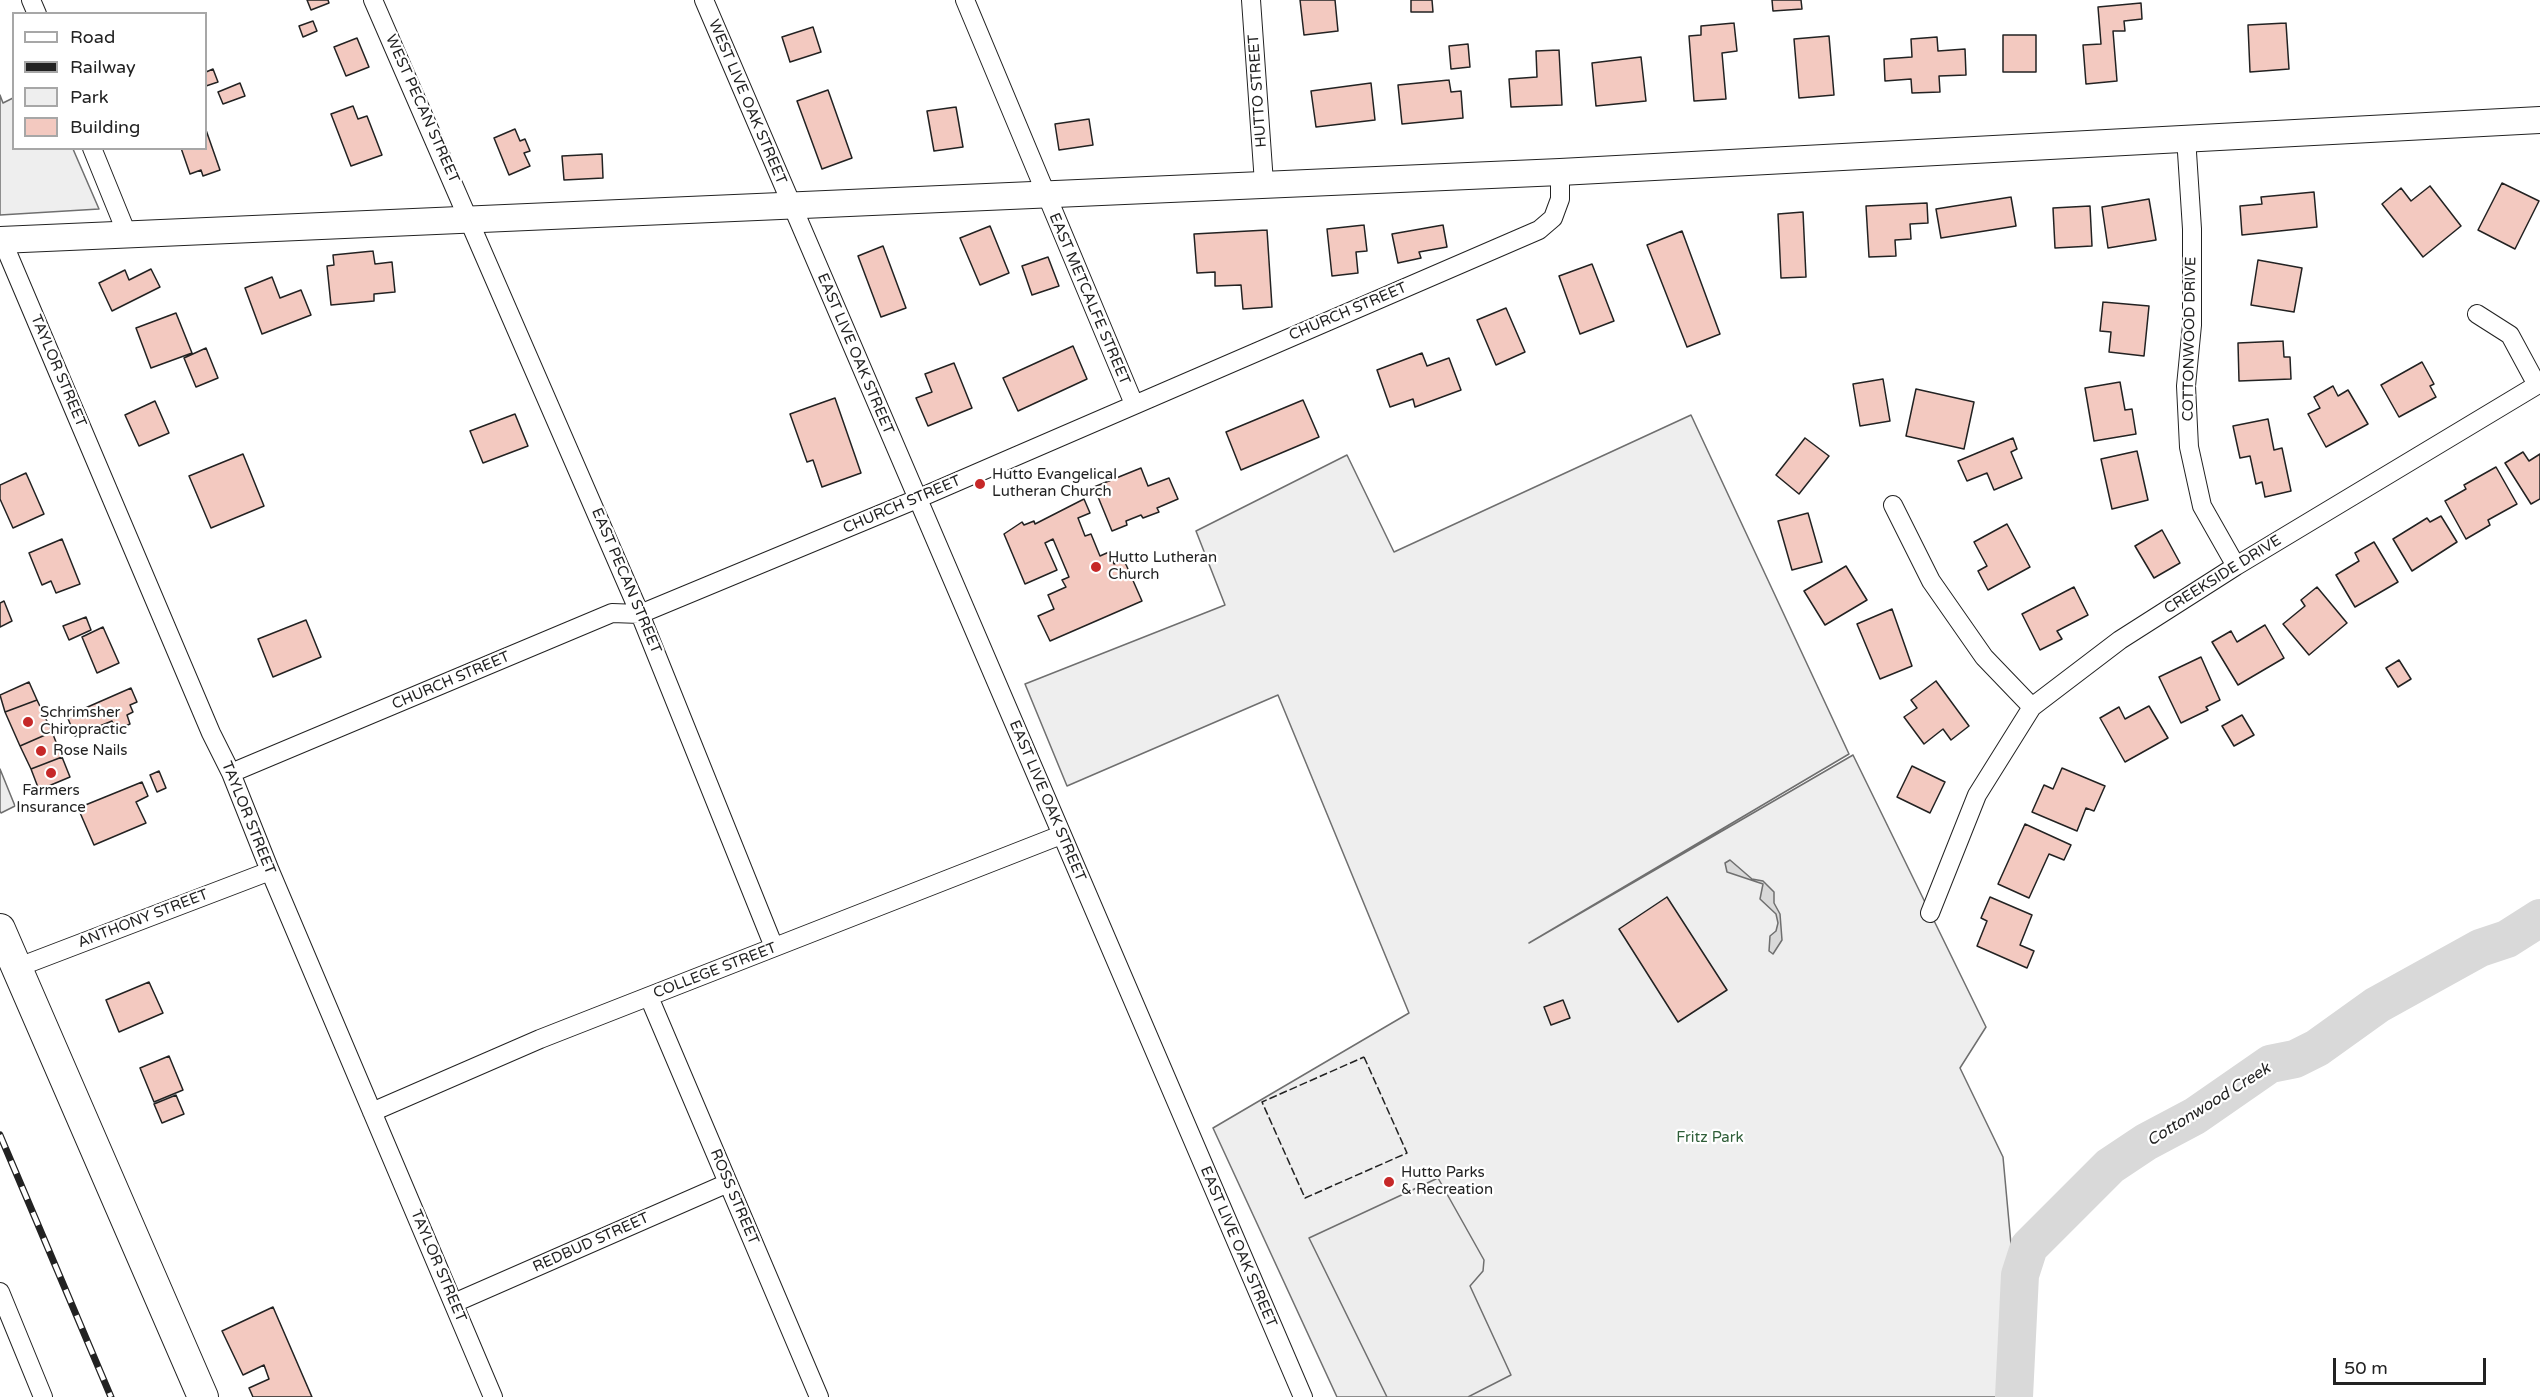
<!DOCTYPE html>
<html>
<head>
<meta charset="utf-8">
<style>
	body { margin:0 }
	#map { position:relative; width:2540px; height:1397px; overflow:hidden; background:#fff; font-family:"Varela Round",sans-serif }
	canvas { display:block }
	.legend { position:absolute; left:12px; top:12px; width:195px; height:138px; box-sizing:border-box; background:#fff; border:2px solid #a7a7a7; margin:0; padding:8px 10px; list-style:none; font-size:18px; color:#222 }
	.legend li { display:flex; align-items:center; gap:12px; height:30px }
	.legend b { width:30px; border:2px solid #a7a7a7 }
	.scale { position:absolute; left:2333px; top:1358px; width:153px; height:27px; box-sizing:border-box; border:3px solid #222; border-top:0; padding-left:8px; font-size:18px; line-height:21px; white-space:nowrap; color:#222; -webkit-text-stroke:4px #fff; paint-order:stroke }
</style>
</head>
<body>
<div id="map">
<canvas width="2540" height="1397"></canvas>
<ul class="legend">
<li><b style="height:8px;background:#fff"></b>Road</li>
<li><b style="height:8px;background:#222"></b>Railway</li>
<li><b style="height:16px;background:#eee"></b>Park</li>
<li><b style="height:16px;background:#f3c9c0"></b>Building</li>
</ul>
<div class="scale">50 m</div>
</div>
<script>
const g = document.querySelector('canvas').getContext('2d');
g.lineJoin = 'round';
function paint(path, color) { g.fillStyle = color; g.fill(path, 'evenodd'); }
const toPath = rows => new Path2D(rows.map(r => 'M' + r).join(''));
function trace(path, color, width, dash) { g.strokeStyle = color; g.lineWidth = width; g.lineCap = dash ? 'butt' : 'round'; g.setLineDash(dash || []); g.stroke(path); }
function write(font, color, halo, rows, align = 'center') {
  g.font = font + ' "Varela Round",sans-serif'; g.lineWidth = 4.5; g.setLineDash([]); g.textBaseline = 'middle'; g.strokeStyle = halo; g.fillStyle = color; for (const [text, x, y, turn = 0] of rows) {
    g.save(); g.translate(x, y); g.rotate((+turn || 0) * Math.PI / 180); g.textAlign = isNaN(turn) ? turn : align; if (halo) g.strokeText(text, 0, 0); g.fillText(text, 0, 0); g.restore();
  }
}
const green = toPath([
	[0,95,3,103,13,98,14,148,73,149,99,209,0,215,0,95],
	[1691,415,1849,754,1529,943,1853,755,1986,1027,1960,1068,2003,1157,2025,1397,1337,1397,1213,1128,1409,1013,1278,695,1067,786,1025,684,1225,605,1196,531,1347,455,1394,552,1691,415]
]);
const parking = toPath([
	[0,769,15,806,1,813,0,811,0,769],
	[1438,1178,1484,1260,1483,1271,1470,1286,1511,1375,1468,1397,1387,1397,1309,1238,1438,1178]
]);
const water = toPath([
	[1730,860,1752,879,1763,881,1774,892,1774,903,1780,914,1782,940,1773,954,1769,951,1770,936,1776,931,1778,923,1776,914,1760,899,1763,884,1727,872,1725,863,1730,860]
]);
const river = toPath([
	[2014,1397,2020,1275,2029,1247,2110,1166,2146,1142,2195,1116,2270,1064,2295,1059,2317,1048,2377,1005,2480,948,2507,939,2540,918]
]);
const building = toPath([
	[307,0,328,0,329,3,311,10,307,0],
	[1300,0,1335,0,1338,31,1304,35,1300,0],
	[1411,0,1432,0,1433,12,1411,12,1411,0],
	[1772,0,1801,0,1802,9,1773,11,1772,0],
	[2141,3,2142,19,2124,21,2125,31,2113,31,2117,81,2086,84,2083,45,2101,44,2098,7,2141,3],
	[313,21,317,31,303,37,299,26,313,21],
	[1734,23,1737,51,1722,53,1726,99,1694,101,1689,36,1701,35,1701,26,1734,23],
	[2286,23,2289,69,2250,72,2248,25,2286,23],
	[813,27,821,52,790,62,782,37,813,27],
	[2003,35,2036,35,2036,72,2003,72,2003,35],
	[1829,36,1834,95,1799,98,1794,39,1829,36],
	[1937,37,1938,51,1965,49,1966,75,1939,76,1940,92,1912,93,1911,79,1885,81,1884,59,1912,57,1911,39,1937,37],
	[357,38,369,67,346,76,334,47,357,38],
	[1468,44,1470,67,1451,69,1449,46,1468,44],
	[1559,50,1562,105,1511,107,1509,79,1537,77,1536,51,1559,50],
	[1641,57,1646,101,1596,106,1592,63,1641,57],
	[213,69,218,82,206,86,206,72,213,69],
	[1449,80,1451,92,1461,91,1463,118,1402,124,1398,85,1449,80],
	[240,83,245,96,223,104,218,92,240,83],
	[1371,83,1375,120,1316,127,1311,91,1371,83],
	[828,90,852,158,822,169,797,101,828,90],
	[353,106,358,119,367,116,382,155,351,166,331,114,353,106],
	[956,107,963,147,934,151,927,111,956,107],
	[1089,119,1093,145,1059,150,1055,124,1089,119],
	[515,129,520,141,525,139,530,151,524,153,530,166,509,175,494,138,515,129],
	[206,130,220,170,203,176,201,170,190,174,181,148,206,148,206,130],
	[602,154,603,178,564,180,562,156,602,154],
	[2502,183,2539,201,2515,249,2478,230,2502,183],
	[2430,186,2461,226,2423,257,2382,204,2401,188,2411,201,2430,186],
	[2314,192,2317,227,2242,235,2240,206,2262,204,2261,197,2314,192],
	[2011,197,2016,226,1941,238,1936,209,2011,197],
	[2149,199,2156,240,2108,248,2102,207,2149,199],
	[1927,203,1928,223,1910,224,1911,239,1895,240,1896,256,1869,257,1866,206,1927,203],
	[2090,206,2092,246,2055,248,2053,208,2090,206],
	[1803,212,1806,277,1781,278,1778,214,1803,212],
	[1364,225,1367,251,1356,252,1358,273,1332,276,1327,229,1364,225],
	[1443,225,1447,247,1419,252,1421,258,1398,263,1392,234,1443,225],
	[990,226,1009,273,980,285,960,238,990,226],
	[1267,230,1272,307,1243,309,1241,285,1215,286,1215,272,1197,273,1194,234,1267,230],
	[1682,231,1720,334,1687,347,1647,245,1682,231],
	[883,246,906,308,881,317,858,256,883,246],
	[373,251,375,264,392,262,395,292,374,294,374,301,331,305,327,266,334,265,333,255,373,251],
	[1048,257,1059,286,1032,295,1022,266,1048,257],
	[2258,260,2302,268,2294,312,2251,305,2258,260],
	[1592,264,1614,321,1580,334,1559,276,1592,264],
	[151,269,160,287,112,311,99,283,125,270,129,280,151,269],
	[272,277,280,298,301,290,311,315,262,334,245,288,272,277],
	[2103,302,2149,306,2144,356,2109,352,2111,332,2100,331,2103,302],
	[1506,308,1525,352,1496,365,1477,320,1506,308],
	[176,313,192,353,151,368,136,328,176,313],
	[2283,341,2284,357,2290,357,2291,379,2239,381,2238,343,2283,341],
	[1073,346,1087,379,1018,411,1003,378,1073,346],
	[206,348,218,378,196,387,184,358,206,348],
	[1422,353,1427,366,1449,358,1461,390,1415,407,1413,399,1390,407,1377,370,1422,353],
	[2422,362,2434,384,2430,386,2436,397,2399,417,2381,385,2422,362],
	[954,363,972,408,928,426,916,398,932,392,925,374,954,363],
	[1883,379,1890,421,1860,426,1853,384,1883,379],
	[2120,382,2125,410,2132,409,2136,434,2094,441,2085,388,2120,382],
	[2333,386,2338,396,2348,390,2368,424,2326,447,2308,414,2320,408,2314,397,2333,386],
	[1916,389,1974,402,1964,449,1906,436,1916,389],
	[835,398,861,473,822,487,813,460,807,462,790,414,835,398],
	[1303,400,1319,437,1241,470,1226,432,1303,400],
	[155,401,169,433,139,446,125,415,155,401],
	[515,414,528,446,483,463,470,431,515,414],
	[2268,419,2274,450,2282,448,2291,491,2265,497,2262,482,2256,484,2250,456,2240,458,2233,426,2268,419],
	[1805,438,1829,456,1799,494,1776,475,1805,438],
	[2013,438,2017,449,2011,452,2022,478,1994,490,1987,473,1967,481,1958,461,2013,438],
	[2137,451,2148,500,2112,509,2101,459,2137,451],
	[2523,452,2529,461,2540,454,2540,499,2531,504,2505,463,2523,452],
	[243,454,264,506,211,528,189,476,243,454],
	[2496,467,2517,504,2488,520,2490,525,2466,539,2445,501,2466,489,2464,485,2496,467],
	[1141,468,1148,486,1169,478,1178,499,1157,508,1159,512,1143,518,1141,515,1126,521,1127,525,1112,531,1094,487,1141,468],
	[26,473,44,514,13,528,0,499,0,485,26,473],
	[1084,499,1090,513,1078,518,1085,536,1091,534,1100,556,1109,552,1114,564,1124,560,1142,601,1050,641,1038,616,1054,609,1048,595,1066,587,1062,580,1069,577,1053,539,1045,543,1057,570,1025,584,1004,534,1022,522,1024,525,1034,521,1035,524,1084,499],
	[1808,513,1822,562,1792,570,1778,521,1808,513],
	[2441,516,2457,542,2412,571,2393,539,2427,518,2430,522,2441,516],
	[2007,524,2030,567,1988,590,1978,571,1987,566,1974,542,2007,524],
	[2162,530,2180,563,2154,578,2135,546,2162,530],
	[62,539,80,584,56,593,51,581,42,585,29,553,62,539],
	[2374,542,2398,582,2355,607,2336,575,2359,561,2355,553,2374,542],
	[1846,566,1867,600,1825,625,1804,591,1846,566],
	[2074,587,2088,615,2057,631,2062,639,2040,650,2022,614,2074,587],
	[2317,587,2347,623,2309,655,2283,624,2305,606,2301,600,2317,587],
	[4,601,12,621,0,627,0,603,4,601],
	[1892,609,1912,666,1880,679,1857,624,1892,609],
	[86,617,91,630,69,640,63,626,86,617],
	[306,620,321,657,273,677,258,639,306,620],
	[2265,625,2284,658,2238,685,2212,642,2231,631,2237,642,2265,625],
	[103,627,119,663,97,673,82,637,103,627],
	[2201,657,2220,700,2206,707,2208,710,2181,723,2159,677,2201,657],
	[2399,660,2411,679,2398,687,2386,668,2399,660],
	[1936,681,1969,726,1951,740,1943,729,1924,744,1904,717,1917,708,1911,700,1936,681],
	[29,682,37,700,5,712,0,695,29,682],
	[131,688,137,702,130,705,133,712,127,715,130,724,116,730,112,721,75,736,67,716,131,688],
	[37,700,52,732,20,746,5,712,37,700],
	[2149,706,2168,738,2125,762,2100,718,2119,707,2125,719,2149,706],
	[2242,715,2254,735,2234,746,2222,726,2242,715],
	[52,732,62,757,31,769,20,746,52,732],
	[62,757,70,777,39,790,31,769,62,757],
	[1912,766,1945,782,1930,813,1897,797,1912,766],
	[2062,768,2105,786,2094,811,2086,808,2077,831,2032,812,2044,785,2053,789,2062,768],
	[159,771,166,788,157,792,150,775,159,771],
	[142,782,148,796,136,802,146,823,94,845,78,808,142,782],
	[2025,824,2071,845,2064,860,2049,854,2029,898,1998,884,2025,824],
	[1667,897,1727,990,1678,1022,1619,929,1667,897],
	[1990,897,2032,915,2020,945,2034,951,2027,968,1977,946,1987,921,1981,918,1990,897],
	[149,982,163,1013,119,1032,106,1000,149,982],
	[1563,1000,1570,1018,1551,1025,1544,1007,1563,1000],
	[169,1056,183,1090,154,1102,140,1068,169,1056],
	[176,1095,184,1114,162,1123,154,1104,176,1095],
	[273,1307,312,1397,253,1397,249,1388,269,1379,264,1365,243,1375,222,1331,273,1307]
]);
const minor = toPath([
	[31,0,37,14],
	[373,0,640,614,774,947],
	[704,0,1303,1397],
	[965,0,1134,404],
	[1251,0,1264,183],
	[2186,137,2192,229,2192,325,2186,386,2189,447,2202,506,2236,566],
	[92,148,127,234],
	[2,240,211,733,231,773,270,871,493,1397],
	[1893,505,1931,581,1984,657,2032,707],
	[231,773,612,613,640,614,917,499,1539,230,1553,218,1560,199,1560,172],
	[1930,913,1977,795,2032,707,2120,640,2236,566,2537,385,2510,335,2477,314],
	[16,968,270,871],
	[649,997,819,1397],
	[372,1112,540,1039,1061,835],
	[0,1292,43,1397],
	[454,1303,728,1183]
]);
const secondary = toPath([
	[0,240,1560,172,2540,120]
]);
const trunk = toPath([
	[0,929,203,1397]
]);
const rail = toPath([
	[0,1135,111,1397]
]);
const fence = toPath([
	[1364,1057,1407,1153,1305,1198,1262,1102,1364,1057]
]);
const markers = [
	[980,484,6,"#c62828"],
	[1096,567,6,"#c62828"],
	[28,722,6,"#c62828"],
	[41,751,6,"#c62828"],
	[51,773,6,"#c62828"],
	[1389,1182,6,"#c62828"]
];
const streetNames = [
	["HUTTO STREET",1258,91,-94],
	["WEST LIVE OAK STREET",747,102,67],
	["WEST PECAN STREET",422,109,66],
	["EAST METCALFE STREET",1089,299,67],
	["CHURCH STREET",1348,312,-23],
	["COTTONWOOD DRIVE",2190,339,-89],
	["EAST LIVE OAK STREET",855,354,67],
	["TAYLOR STREET",58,371,67],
	["CHURCH STREET",902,505,-23],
	["CREEKSIDE DRIVE",2223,575,-32],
	["EAST PECAN STREET",626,581,67],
	["CHURCH STREET",451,681,-23],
	["EAST LIVE OAK STREET",1047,801,67],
	["TAYLOR STREET",248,818,68],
	["ANTHONY STREET",143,919,-21],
	["COLLEGE STREET",715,971,-21],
	["ROSS STREET",734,1197,67],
	["REDBUD STREET",591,1243,-24],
	["EAST LIVE OAK STREET",1238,1247,67],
	["TAYLOR STREET",438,1266,67]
];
const poiNames = [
	["Hutto Evangelical",992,475],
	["Lutheran Church",992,492],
	["Hutto Lutheran",1108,558],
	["Church",1108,575],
	["Schrimsher",40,713],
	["Chiropractic",40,730],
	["Rose Nails",53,751],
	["Farmers",51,791,"center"],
	["Insurance",51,808,"center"],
	["Hutto Parks",1401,1173],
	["& Recreation",1401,1190]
];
const parkNames = [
	["Fritz Park",1710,1138]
];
const waterNames = [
	["Cottonwood Creek",2209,1105,-32]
];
paint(green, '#eee');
trace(green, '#6f6f6f', 1.5);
paint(parking, '#ededed');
trace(parking, '#6f6f6f', 1.5);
paint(water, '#d9d9d9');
trace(water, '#6f6f6f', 1.5);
trace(river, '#d9d9d9', 38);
paint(building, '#f3c9c0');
trace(building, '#222', 1.5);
trace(minor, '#222', 20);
trace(secondary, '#222', 28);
trace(trunk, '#222', 32);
trace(minor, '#fff', 18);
trace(secondary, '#fff', 26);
trace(trunk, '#fff', 30);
trace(rail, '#222', 7);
trace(rail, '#fff', 4.5, [14]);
trace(fence, '#222', 1.5, [8, 3]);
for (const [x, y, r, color] of markers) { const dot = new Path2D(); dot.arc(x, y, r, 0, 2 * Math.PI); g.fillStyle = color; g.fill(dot); trace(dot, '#fff', 2); }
write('15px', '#222', '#fff', streetNames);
write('15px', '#222', '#fff', poiNames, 'left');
write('15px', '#2f5e38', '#fff', parkNames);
write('italic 16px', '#222', '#fff', waterNames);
</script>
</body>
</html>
